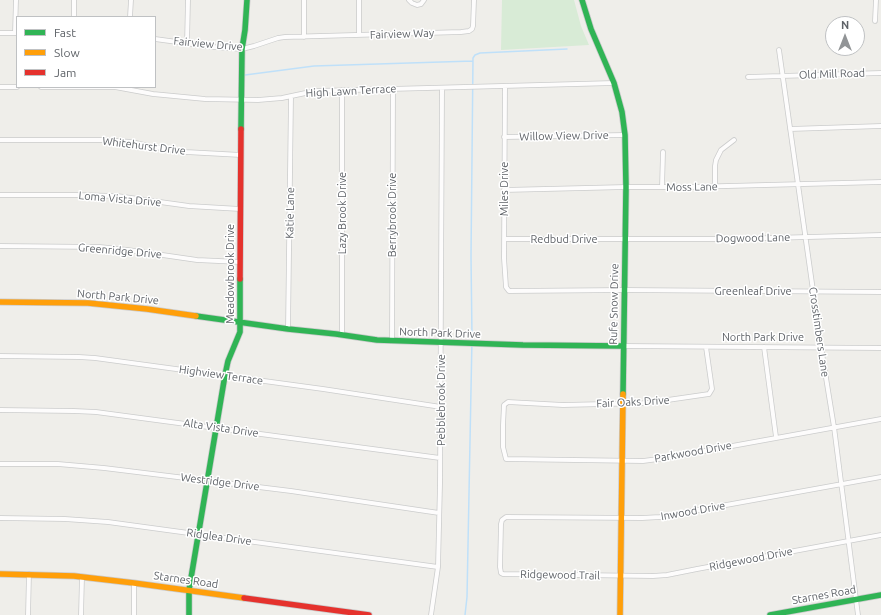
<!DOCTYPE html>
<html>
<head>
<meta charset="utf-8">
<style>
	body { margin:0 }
	#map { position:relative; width:881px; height:615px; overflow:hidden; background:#efeeea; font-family:Ubuntu,sans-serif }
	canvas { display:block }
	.legend { position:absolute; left:16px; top:16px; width:140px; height:72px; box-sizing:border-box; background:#fff; border:1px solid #bfc1c3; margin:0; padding:5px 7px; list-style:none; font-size:12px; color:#5f6368 }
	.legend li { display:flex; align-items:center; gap:8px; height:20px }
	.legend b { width:20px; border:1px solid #bfc1c3 }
	.north { position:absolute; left:825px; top:16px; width:40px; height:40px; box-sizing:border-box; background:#fff; border:1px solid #bfc1c3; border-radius:50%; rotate:0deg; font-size:11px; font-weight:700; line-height:16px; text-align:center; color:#5f6368 }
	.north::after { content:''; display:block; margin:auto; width:14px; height:18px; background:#919496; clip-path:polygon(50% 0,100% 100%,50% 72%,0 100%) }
</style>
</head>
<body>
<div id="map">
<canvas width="881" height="615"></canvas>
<ul class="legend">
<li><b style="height:5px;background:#30b455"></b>Fast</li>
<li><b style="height:5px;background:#ff9f0a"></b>Slow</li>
<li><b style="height:5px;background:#e5322d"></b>Jam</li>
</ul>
<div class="north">N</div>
</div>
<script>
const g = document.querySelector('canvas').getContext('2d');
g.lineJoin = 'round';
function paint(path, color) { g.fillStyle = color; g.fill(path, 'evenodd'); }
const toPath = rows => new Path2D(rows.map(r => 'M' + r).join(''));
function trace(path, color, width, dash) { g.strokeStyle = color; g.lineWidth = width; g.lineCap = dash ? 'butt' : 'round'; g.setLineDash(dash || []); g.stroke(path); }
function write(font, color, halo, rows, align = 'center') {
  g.font = font + ' Ubuntu,sans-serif'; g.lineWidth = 3; g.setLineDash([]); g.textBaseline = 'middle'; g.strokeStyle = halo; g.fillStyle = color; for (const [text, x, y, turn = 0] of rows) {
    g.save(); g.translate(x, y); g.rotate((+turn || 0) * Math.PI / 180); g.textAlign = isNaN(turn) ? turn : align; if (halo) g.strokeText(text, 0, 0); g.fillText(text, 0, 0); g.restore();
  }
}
const green = toPath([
	[502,0,574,0,581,26,589,45,501,50]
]);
const stream = toPath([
	[245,75,314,66,473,61],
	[465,615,467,597,472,338,471,256,473,58,475,55,480,53,567,49]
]);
const street = toPath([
	[359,0,359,35],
	[409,0,412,3,417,5,421,4,424,0],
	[74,17,74,0],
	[130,17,131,0],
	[875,21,876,0],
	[0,33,17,33],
	[15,33,16,0],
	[304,37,304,0],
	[155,39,214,47,242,49,254,46,278,38,285,37,461,32,469,31,472,29,473,26,474,0],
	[187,43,188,0],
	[779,50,821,347,834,427,858,615],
	[748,77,881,73],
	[505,86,504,258,506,287,509,291,624,290,881,292],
	[0,87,17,87],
	[41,87,115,87,153,94,205,99,258,100,282,98,315,91,614,83],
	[342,90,342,335],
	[790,129,881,126],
	[504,137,625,135],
	[0,140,101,140,132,142,148,146,186,152,241,155],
	[715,186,715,166,716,160,721,150,734,140],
	[662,187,663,152],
	[504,190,626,187,689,187,881,182],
	[0,195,75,195,117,196,189,206,240,209],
	[504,239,735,239,881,235],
	[0,246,100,247,128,250,197,260,240,262],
	[288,329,291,96],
	[392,341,393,89],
	[623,346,881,348],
	[706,347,712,389,709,394,647,403,563,405,508,402,504,405,503,425,503,447,506,459,643,461,666,458,881,419],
	[764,347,776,437],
	[0,356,79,357,95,358,323,389,441,407],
	[0,410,74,411,96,412,440,458],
	[0,464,58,464,104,468,291,491,439,513],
	[881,477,660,517,642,518,506,517,502,520,501,524,500,567,501,573,503,574,653,576,667,575,697,569,881,535],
	[0,518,65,519,108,522,438,567],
	[28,615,29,574],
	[81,615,82,577],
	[134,615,134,583],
	[431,615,438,567,440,484,442,88]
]);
const fast = toPath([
	[582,0,591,29,614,83,622,112,625,135,626,187,623,394],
	[241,129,242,49,245,30,247,0],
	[196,316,288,329,336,334,377,340,523,345,623,346],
	[189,615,189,590,225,375,228,361,240,332,240,279],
	[770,615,881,595]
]);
const slow = toPath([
	[0,302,88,303,147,309,196,316],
	[0,574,74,576,134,583,244,598],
	[620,615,623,394]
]);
const jam = toPath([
	[240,279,241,129],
	[244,598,369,615]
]);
const streetNames = [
	["Fairview Way",402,34,-2],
	["Fairview Drive",208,44,5],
	["Old Mill Road",832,74,-2],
	["High Lawn Terrace",351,91,-3],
	["Willow View Drive",564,136,-1],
	["Whitehurst Drive",144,146,7],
	["Moss Lane",692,187,-1],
	["Miles Drive",504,189,-90],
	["Loma Vista Drive",120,199,5],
	["Katie Lane",290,213,-89],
	["Lazy Brook Drive",342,213,-90],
	["Berrybrook Drive",392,215,-90],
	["Dogwood Lane",753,238,-1],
	["Redbud Drive",564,239],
	["Greenridge Drive",120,251,5],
	["Meadowbrook Drive",230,274,-90],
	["Greenleaf Drive",753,291],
	["North Park Drive",118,297,5],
	["Rufe Snow Drive",614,304,-89],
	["Crosstimbers Lane",819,332,82],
	["North Park Drive",440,333,2],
	["North Park Drive",763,337],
	["Highview Terrace",221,375,8],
	["Pebblebrook Drive",441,400,-90],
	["Fair Oaks Drive",633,402,-3],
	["Alta Vista Drive",221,428,8],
	["Parkwood Drive",693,452,-10],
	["Westridge Drive",220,482,7],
	["Inwood Drive",693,511,-10],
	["Ridglea Drive",219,537,8],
	["Ridgewood Drive",751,559,-11],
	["Ridgewood Trail",560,575,1],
	["Starnes Road",186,580,8],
	["Starnes Road",824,595,-10]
];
paint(green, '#d8ebd6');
trace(stream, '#bfe0f9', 1.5);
trace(street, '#cbcccc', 5.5);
trace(fast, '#cacacb', 7);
trace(slow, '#cacacb', 7);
trace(jam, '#cacacb', 7);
trace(street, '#fdfcfc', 4);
trace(fast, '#30b455', 5.5);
trace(slow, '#ff9f0a', 5.5);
trace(jam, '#e5322d', 5.5);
write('11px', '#5f6368', '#fff', streetNames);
</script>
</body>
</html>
